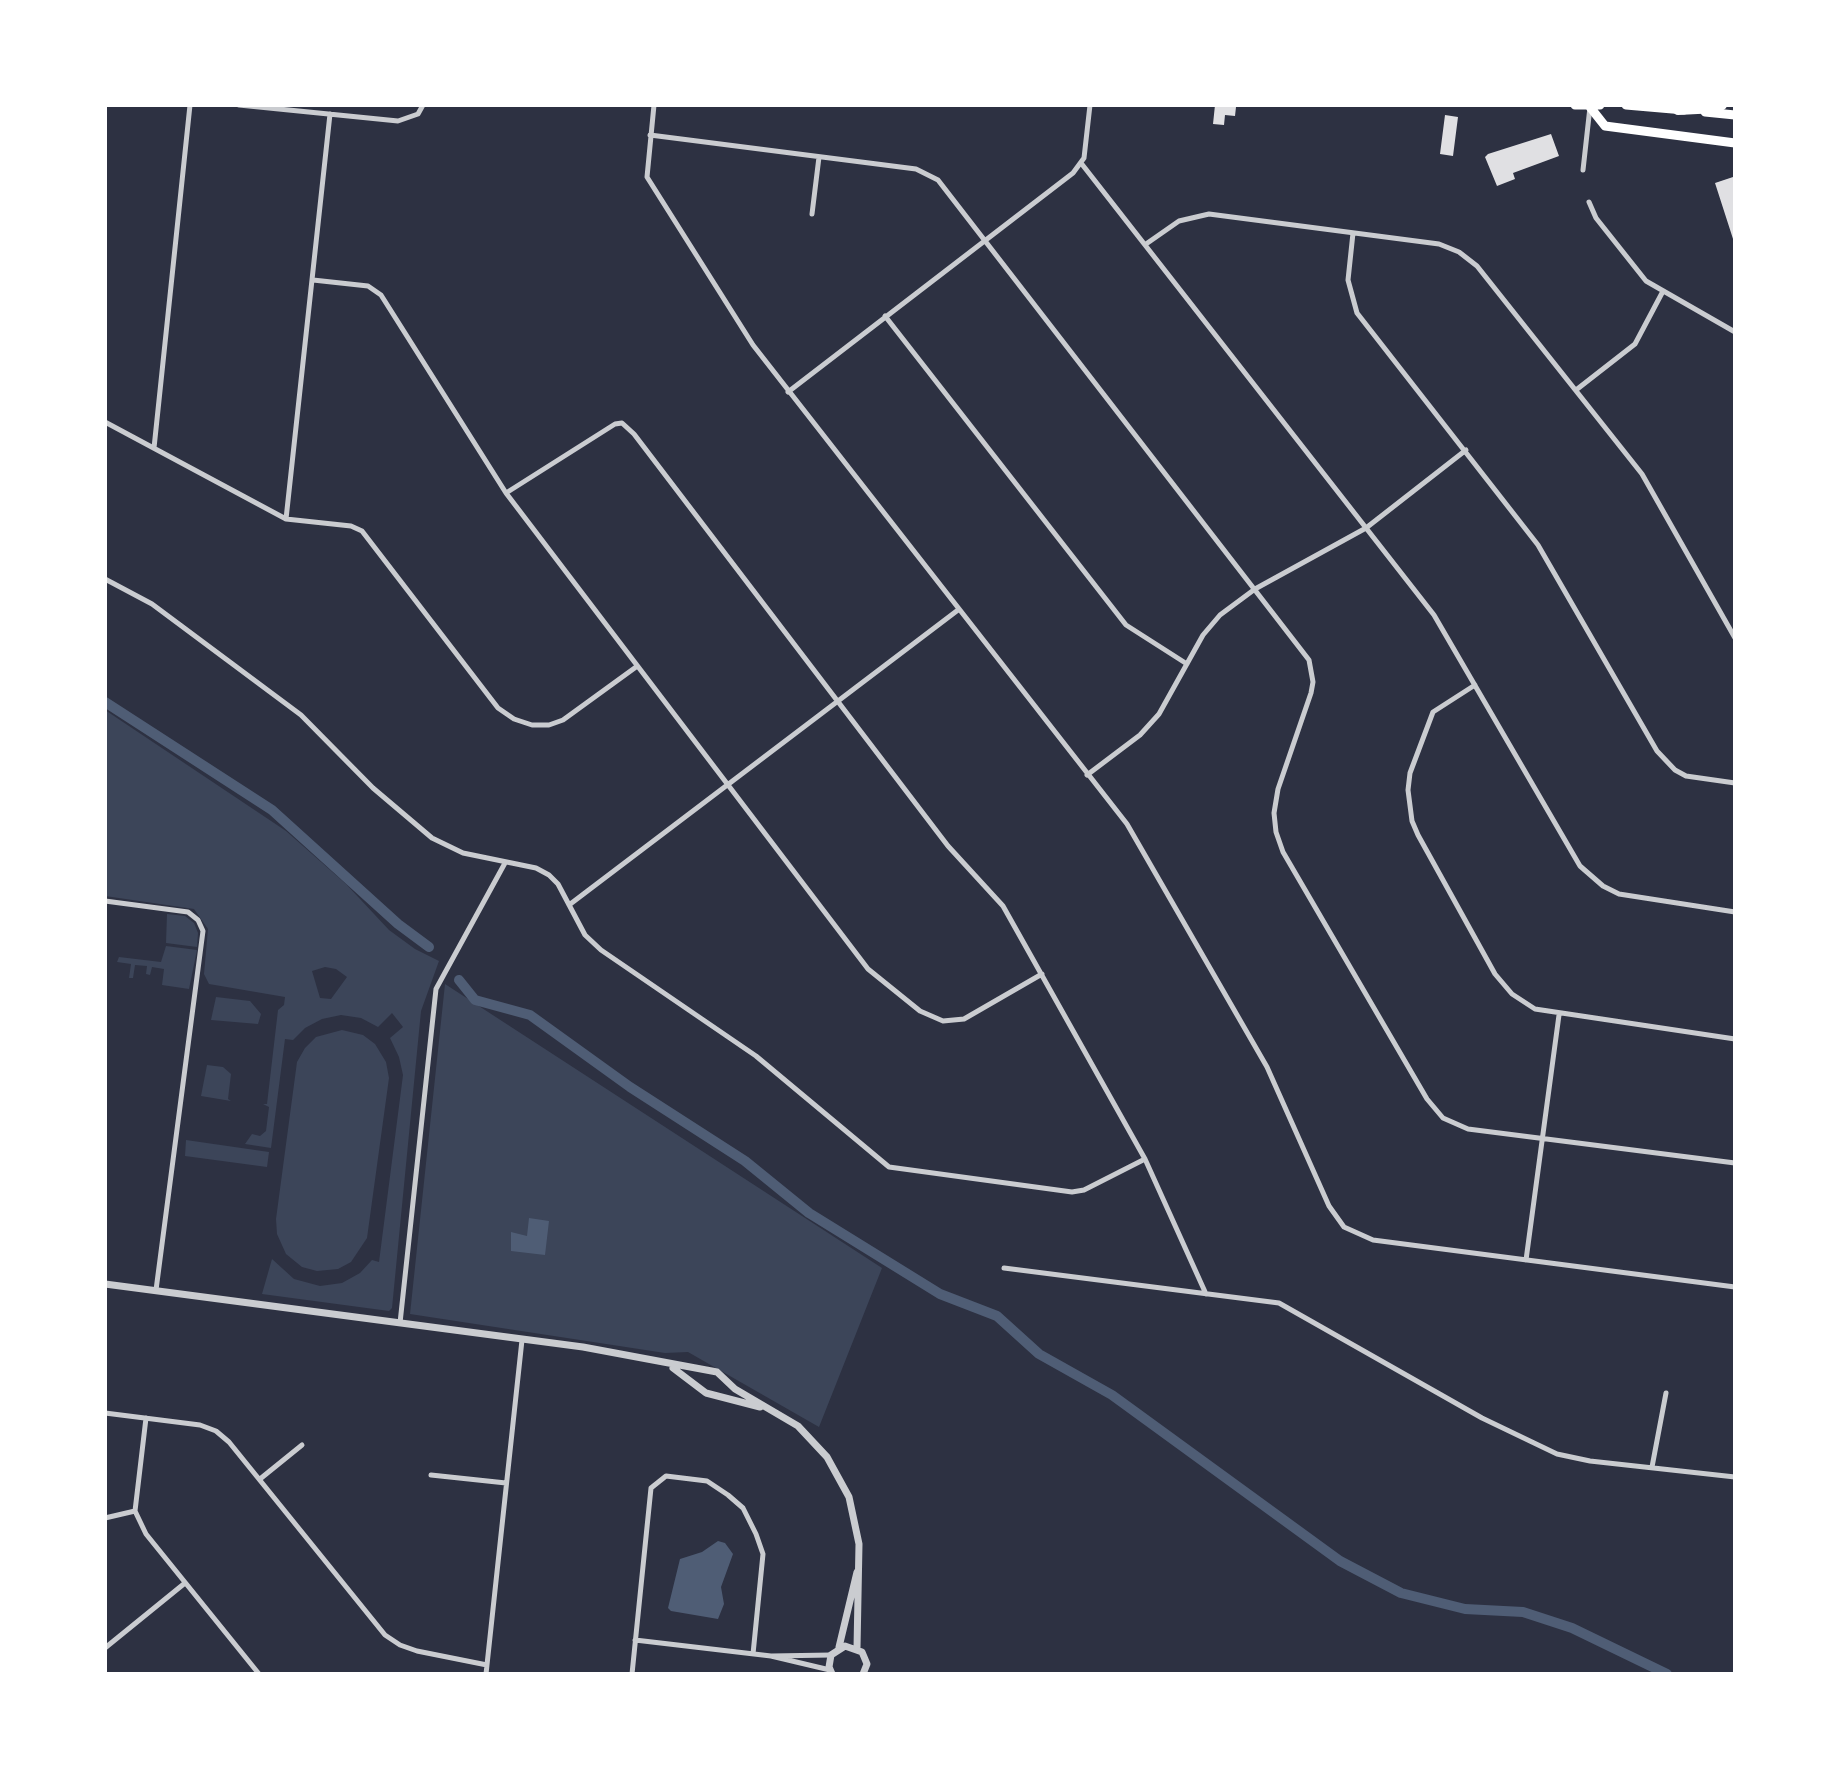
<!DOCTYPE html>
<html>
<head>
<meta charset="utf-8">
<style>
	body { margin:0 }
	#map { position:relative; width:1840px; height:1779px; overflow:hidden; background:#2d3142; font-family:Manrope,sans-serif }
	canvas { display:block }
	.frame { position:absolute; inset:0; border:107px solid #fff; pointer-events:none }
</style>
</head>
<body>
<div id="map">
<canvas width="1840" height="1779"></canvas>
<div class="frame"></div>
</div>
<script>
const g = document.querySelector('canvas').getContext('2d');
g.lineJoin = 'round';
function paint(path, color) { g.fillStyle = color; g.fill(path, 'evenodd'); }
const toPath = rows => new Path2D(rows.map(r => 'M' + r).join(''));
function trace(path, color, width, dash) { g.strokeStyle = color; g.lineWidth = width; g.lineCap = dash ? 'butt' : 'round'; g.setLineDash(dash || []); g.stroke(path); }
const green = toPath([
	[105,710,286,831,346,884,389,930,415,949,439,961,421,1011,392,1308,389,1311,262,1294,272,1259,294,1279,320,1286,342,1283,360,1273,372,1260,379,1262,403,1075,399,1057,390,1038,403,1027,392,1013,378,1027,361,1018,341,1015,322,1019,305,1028,293,1040,285,1039,271,1148,245,1144,252,1134,260,1136,266,1131,269,1107,263,1104,267,1104,278,1010,284,1005,285,997,209,984,204,974,208,929,194,909,105,896],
	[325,967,336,969,347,977,331,999,320,998,312,971],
	[167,914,185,916,194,923,198,933,197,947,166,943],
	[166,946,197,950,189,989,162,985,164,969,152,967,150,975,146,974,147,966,135,965,133,978,129,978,131,964,117,962,119,957,161,962],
	[445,984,882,1268,819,1427,688,1352,665,1353,410,1314],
	[216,997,250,1001,261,1014,258,1024,211,1020],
	[342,1030,363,1035,375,1044,386,1062,389,1078,367,1238,351,1262,338,1269,317,1271,302,1267,286,1254,277,1234,276,1219,297,1062,305,1048,316,1037],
	[207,1065,223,1067,231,1074,228,1099,231,1101,201,1096],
	[186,1140,269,1152,267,1167,185,1156]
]);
const water = toPath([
	[529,1218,549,1221,545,1255,511,1251,511,1232,527,1236],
	[718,1541,725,1543,733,1554,721,1587,724,1604,718,1619,671,1611,668,1608,680,1559,702,1552]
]);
const canal = toPath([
	[105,702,272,810,398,924,429,947],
	[459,980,475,1000,530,1015,630,1087,745,1161,809,1213,940,1294,997,1316,1039,1354,1112,1395,1340,1561,1401,1593,1465,1609,1523,1612,1572,1628,1667,1674]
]);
const building = toPath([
	[1215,105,1236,107,1235,116,1225,115,1224,125,1213,124],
	[1445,115,1458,117,1453,156,1440,154],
	[1551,134,1559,156,1513,173,1515,179,1497,186,1485,157,1488,154],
	[1733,177,1735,183,1734,242,1715,183]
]);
const minor = toPath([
	[239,105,398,121,418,114,423,105],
	[654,105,647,177,753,345,1127,824,1267,1067,1329,1206,1344,1227,1373,1240,1735,1287],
	[650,135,916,169,938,180,1309,660,1313,682,1311,693,1278,789,1274,813,1276,832,1283,852,1427,1099,1443,1118,1468,1129,1735,1163],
	[1081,163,1434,615,1580,866,1603,886,1619,894,1735,912],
	[1583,170,1590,107],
	[1589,202,1596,218,1646,281,1735,332],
	[812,214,819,157],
	[1353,233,1348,280,1357,313,1538,545,1657,751,1675,770,1686,776,1735,783],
	[1146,244,1179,221,1209,214,1439,244,1459,252,1477,266,1642,474,1735,638],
	[313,280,368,286,381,295,506,493,868,969,920,1011,943,1021,964,1019,1042,974],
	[885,316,1126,625,1187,664],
	[1576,390,1635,344,1662,293],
	[788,392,1073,173,1084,158,1090,105],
	[105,422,286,519,351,526,362,531,498,708,514,719,532,725,549,725,563,720,636,667],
	[154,448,190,105],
	[506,493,615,424,622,423,634,434,948,846,1003,906,1145,1159,1206,1294],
	[286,519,330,114],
	[105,579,152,604,301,715,373,788,432,838,463,853,536,868,549,875,558,884,585,935,601,950,756,1056,889,1167,1072,1192,1084,1190,1145,1159],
	[1475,685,1433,712,1410,773,1408,790,1412,821,1418,835,1495,974,1512,994,1535,1009,1735,1039],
	[1087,775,1140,735,1159,714,1203,635,1220,615,1255,589,1366,528,1466,450],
	[105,901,188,912,198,920,203,931,156,1290],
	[569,905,958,610],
	[1526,1260,1559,1015],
	[1004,1268,1279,1303,1482,1418,1557,1454,1590,1461,1735,1477],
	[400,1323,436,989,505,863],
	[105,1413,200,1425,216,1431,229,1442,385,1635,400,1645,417,1651,487,1665],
	[146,1418,135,1511,146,1534,259,1674],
	[1652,1467,1666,1393],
	[431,1475,506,1483],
	[260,1479,302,1445],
	[105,1518,135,1511],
	[635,1640,771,1656,831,1655],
	[105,1648,185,1583],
	[771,1656,830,1670],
	[486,1674,522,1340],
	[632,1674,651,1488,666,1476,707,1481,728,1495,743,1508,756,1534,763,1554,753,1654]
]);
const tertiary = toPath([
	[105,1284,583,1347,717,1372,735,1389,798,1426,827,1457,849,1497,859,1544,857,1648],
	[673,1368,706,1393,760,1407],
	[839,1647,857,1572],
	[832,1674,829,1667,831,1655,845,1646,862,1652,867,1664,863,1674]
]);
const primary = toPath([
	[1575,105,1600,105],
	[1626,105,1684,110],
	[1590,107,1605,126,1735,143],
	[1705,112,1735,115]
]);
const motorway = toPath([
	[1678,110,1717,108,1722,105]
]);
paint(green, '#3c4559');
paint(water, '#4f5d75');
trace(canal, '#4f5d75', 10);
paint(building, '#e0e0e3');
trace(minor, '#caccd0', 5);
trace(tertiary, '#caccd0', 7);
trace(primary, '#fff', 9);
trace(motorway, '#fff', 10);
</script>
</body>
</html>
